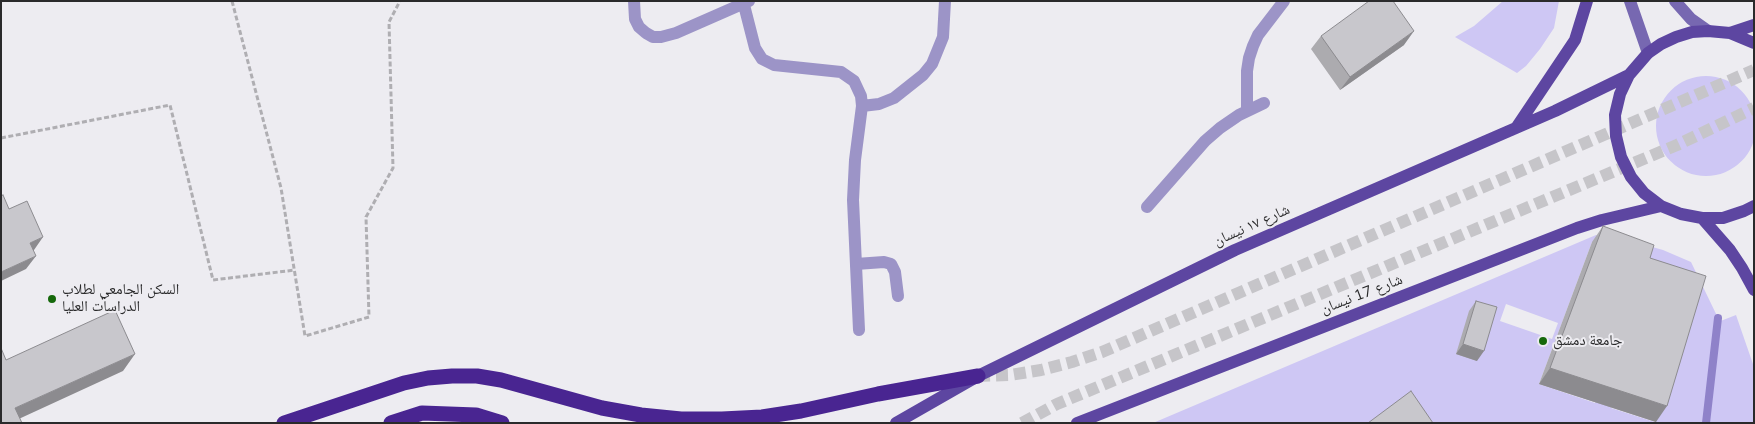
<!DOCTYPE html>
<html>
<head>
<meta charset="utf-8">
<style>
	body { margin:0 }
	#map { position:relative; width:1755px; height:424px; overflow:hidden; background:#edecf1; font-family:"Nunito Sans",sans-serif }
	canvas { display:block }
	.frame { position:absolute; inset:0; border:2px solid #2a2a2b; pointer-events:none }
</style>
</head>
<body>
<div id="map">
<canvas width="1755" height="424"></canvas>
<div class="frame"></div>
</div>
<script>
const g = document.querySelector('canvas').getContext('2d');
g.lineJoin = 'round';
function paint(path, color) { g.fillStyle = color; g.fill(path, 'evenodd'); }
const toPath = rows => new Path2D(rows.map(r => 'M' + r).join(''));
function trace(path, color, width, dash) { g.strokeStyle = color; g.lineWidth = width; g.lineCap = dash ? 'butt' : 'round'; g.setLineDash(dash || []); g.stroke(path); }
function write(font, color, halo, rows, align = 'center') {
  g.font = font + ' "Nunito Sans","Noto Naskh Arabic",sans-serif'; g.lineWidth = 4; g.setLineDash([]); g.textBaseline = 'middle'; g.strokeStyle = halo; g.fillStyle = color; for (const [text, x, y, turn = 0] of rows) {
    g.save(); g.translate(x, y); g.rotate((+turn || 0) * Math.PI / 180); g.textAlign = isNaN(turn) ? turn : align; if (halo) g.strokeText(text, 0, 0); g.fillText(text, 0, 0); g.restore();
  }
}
const green = toPath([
	[1503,1,1559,1,1554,28,1540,49,1526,66,1517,73,1455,37,1474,26],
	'1656 126a50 50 0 1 1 100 0a50 50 0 1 1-100 0Z',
	[1596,235,1624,239,1663,250,1691,262,1718,318,1718,322,1736,315,1754,367,1754,423,1153,423],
	[1592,242,1643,261,1595,403,1539,384],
	[1651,279,1656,422,1655,422,1611,408],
	[1506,304,1558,323,1552,339,1500,321]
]);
const stream = toPath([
	[1706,423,1718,318]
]);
const primaryTunnel = toPath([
	[978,376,1010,375,1041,370,1072,362,1102,352,1754,70],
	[1022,423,1057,404,1677,145,1754,108]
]);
const path = toPath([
	[232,1,281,188,305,336,369,317,366,217,393,168,389,22,400,1],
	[1,138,170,105,213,280,295,270]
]);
const lane = toPath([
	[856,264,884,262,891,264,895,272,898,296]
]);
const street = toPath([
	[634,1,635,19,639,27,646,33,653,37,661,37,676,33,749,1],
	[744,5,755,48,762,59,774,65,841,72,854,81,861,96,862,106,855,160,853,200,859,330],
	[862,106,879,104,894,98,923,75,932,64,943,37,945,1],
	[1247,111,1247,71,1249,58,1253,46,1258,35,1284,1],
	[1147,207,1205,141,1220,128,1239,115,1264,103]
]);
const secondary = toPath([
	[1630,1,1648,53],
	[1675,1,1691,19,1708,31]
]);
const primary = toPath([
	[1730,33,1754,25],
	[1754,43,1730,33,1708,31,1692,32,1676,37,1661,44,1648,53,1629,75,1620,94,1615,115,1616,136,1621,157,1631,177,1644,193,1661,206,1681,214,1702,218,1723,218,1744,211,1754,206],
	[1516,128,1575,40,1587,1],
	[1702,218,1730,250,1742,268,1754,290],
	[896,423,978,376,1235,250,1555,111,1629,75],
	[1077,423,1577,228,1602,220,1661,206]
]);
const highway = toPath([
	[284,423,404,383,428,378,452,376,477,376,501,380,602,408,641,415,681,419,722,419,762,417,801,411,878,394,978,376],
	[391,423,422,413,476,415,502,423]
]);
const wall = toPath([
	[1321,36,1404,45,1340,90,1311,49],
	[1603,226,1650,258,1656,422,1539,384,1592,242],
	[1476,301,1477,361,1456,354,1469,311]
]);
const shadedWall = toPath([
	[1414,31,1404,45,1340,90,1350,77],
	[43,237,34,250,20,257,30,243],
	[36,256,26,269,1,281,1,272],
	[1463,344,1484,351,1477,361,1456,354],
	[135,354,123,371,10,423,15,408],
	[1550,368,1667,406,1656,422,1539,384]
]);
const building = toPath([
	[1369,1,1393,1,1414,31,1350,77,1321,36,1369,1],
	[3,195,9,209,27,201,43,237,30,243,36,256,1,272,1,196,3,195],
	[1603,226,1654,245,1650,258,1706,276,1667,406,1550,368,1603,226],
	[1476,301,1497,307,1484,351,1463,344,1476,301],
	[115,310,135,354,15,408,22,423,1,423,1,348,6,360,115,310],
	[1411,391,1433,423,1368,423,1411,391]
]);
const markers = [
	[52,299,5,"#15680b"],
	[1543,341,5,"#15680b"]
];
const streetNames = [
	["شارع ١٧ نيسان",1252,226,-24],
	["شارع 17 نيسان",1362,295,-21]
];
const poiNames = [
	["السكن الجامعي لطلاب",62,290],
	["الدراسات العليا",62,307],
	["جامعة دمشق",1553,341]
];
paint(green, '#cec7f4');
trace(stream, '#8f82c9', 8);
trace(primaryTunnel, '#c6c5c9', 12, [12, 6]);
trace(path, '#afaeb2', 3, [5, 2.5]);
trace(lane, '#9c94c7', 12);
trace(street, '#9c94c7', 12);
trace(secondary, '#7768b1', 12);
trace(primary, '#5d46a1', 12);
trace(highway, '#492591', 15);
paint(wall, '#acabaf');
paint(shadedWall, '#8c8b8f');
paint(building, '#c8c7cc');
trace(building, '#8c8b8f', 1);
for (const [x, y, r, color] of markers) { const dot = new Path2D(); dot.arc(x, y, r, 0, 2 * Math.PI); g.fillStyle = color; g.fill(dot); trace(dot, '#edecf1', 2); }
write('15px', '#2a2a2b', '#edecf1', streetNames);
write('15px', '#2a2a2b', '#edecf1', poiNames, 'left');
</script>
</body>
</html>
